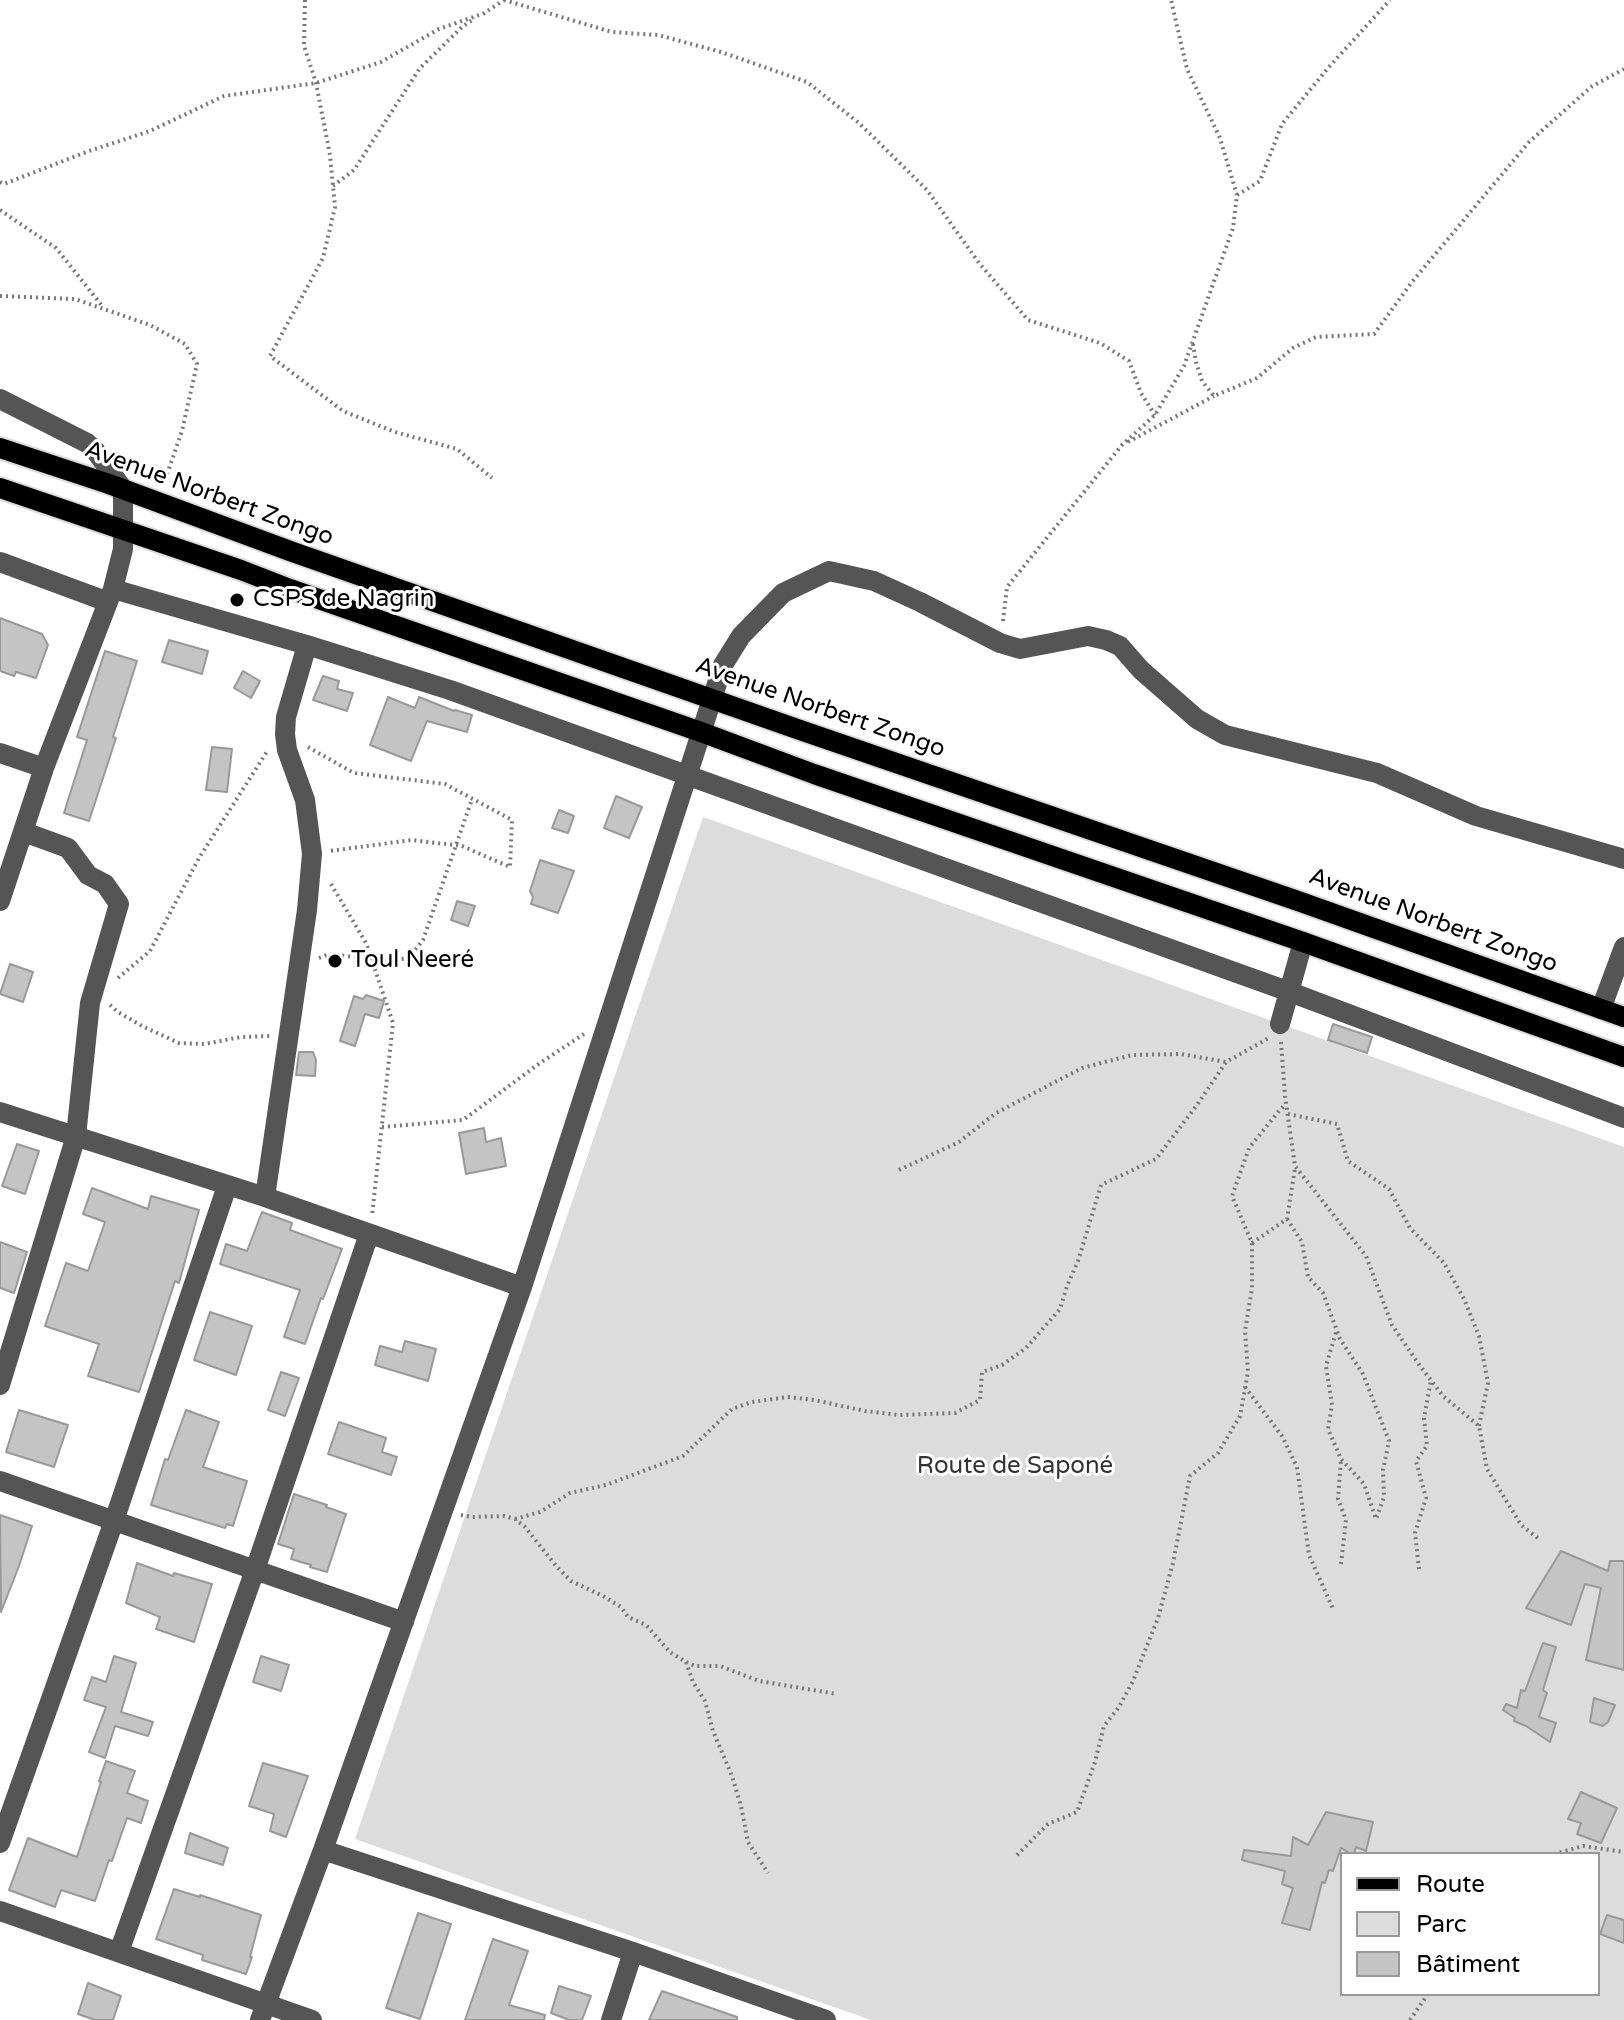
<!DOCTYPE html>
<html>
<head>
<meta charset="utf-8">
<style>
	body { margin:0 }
	#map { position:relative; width:1624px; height:2020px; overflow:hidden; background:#fff; font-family:"Varela Round",sans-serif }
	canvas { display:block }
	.legend { position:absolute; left:1340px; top:1852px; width:260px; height:144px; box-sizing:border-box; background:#fff; border:2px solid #999; margin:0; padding:10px 14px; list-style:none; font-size:24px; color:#000 }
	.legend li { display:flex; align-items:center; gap:16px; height:40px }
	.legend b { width:40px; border:2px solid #999 }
</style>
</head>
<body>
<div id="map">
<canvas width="1624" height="2020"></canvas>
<ul class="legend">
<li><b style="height:10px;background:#000"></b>Route</li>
<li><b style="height:22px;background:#dcdcdc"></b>Parc</li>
<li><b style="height:22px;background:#c4c4c4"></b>Bâtiment</li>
</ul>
</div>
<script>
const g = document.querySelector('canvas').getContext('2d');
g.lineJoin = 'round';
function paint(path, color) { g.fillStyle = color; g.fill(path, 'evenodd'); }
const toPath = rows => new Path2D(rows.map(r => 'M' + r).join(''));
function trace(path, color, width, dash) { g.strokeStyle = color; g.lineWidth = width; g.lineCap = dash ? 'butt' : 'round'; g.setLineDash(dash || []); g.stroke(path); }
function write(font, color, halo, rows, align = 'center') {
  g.font = font + ' "Varela Round",sans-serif'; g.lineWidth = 6; g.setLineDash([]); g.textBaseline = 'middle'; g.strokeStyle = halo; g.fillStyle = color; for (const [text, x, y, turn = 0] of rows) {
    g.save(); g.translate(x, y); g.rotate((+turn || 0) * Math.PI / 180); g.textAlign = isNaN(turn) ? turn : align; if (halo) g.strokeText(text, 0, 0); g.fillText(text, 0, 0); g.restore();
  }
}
const green = toPath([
	[703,817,1624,1147,1624,2020,871,2020,355,1839],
	[1342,1854,1598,1854,1598,1994,1342,1994]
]);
const building = toPath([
	[0,618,42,634,48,645,36,678,16,672,14,676,0,671,0,618],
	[169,640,208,651,202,674,162,662,169,640],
	[105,651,137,661,113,737,116,738,89,821,64,813,87,740,77,737,105,651],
	[243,671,260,681,251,698,234,688,243,671],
	[323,676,339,681,337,689,353,693,347,711,313,700,323,676],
	[388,697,415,708,419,697,454,711,455,710,472,715,467,732,427,721,411,761,370,745,388,697],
	[212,747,232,749,227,792,206,790,212,747],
	[616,796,642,807,629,838,604,828,616,796],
	[559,810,574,816,568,833,552,828,559,810],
	[540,860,574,871,558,913,531,904,533,897,530,891,540,860],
	[457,901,475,906,468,926,451,920,457,901],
	[10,964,33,972,23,1002,0,994,10,964],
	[366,995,384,1001,379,1018,365,1014,355,1046,340,1041,354,996,363,999,366,995],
	[1333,1024,1372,1037,1367,1053,1328,1040,1333,1024],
	[299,1052,313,1052,316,1060,315,1076,296,1075,299,1052],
	[484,1128,486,1142,501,1138,506,1166,466,1174,459,1133,484,1128],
	[17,1144,39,1151,25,1194,2,1186,17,1144],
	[92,1188,148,1209,151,1196,199,1210,179,1283,175,1281,139,1392,88,1376,99,1344,45,1326,66,1263,88,1271,105,1222,83,1214,92,1188],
	[262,1212,292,1223,290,1230,342,1249,323,1299,321,1298,305,1344,284,1337,300,1290,220,1264,226,1244,247,1251,262,1212],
	[0,1242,27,1252,14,1293,0,1288,0,1242],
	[210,1312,252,1326,236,1375,194,1360,210,1312],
	[405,1341,436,1349,428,1381,375,1365,380,1346,402,1352,405,1341],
	[281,1372,299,1378,285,1416,268,1410,281,1372],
	[19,1410,68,1425,54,1467,6,1452,19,1410],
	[186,1410,219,1422,203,1467,247,1481,233,1526,227,1524,225,1528,151,1505,165,1459,168,1460,186,1410],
	[339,1422,386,1438,382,1452,397,1457,391,1475,328,1454,339,1422],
	[294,1494,327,1505,326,1507,346,1514,327,1572,310,1567,311,1565,291,1559,294,1549,278,1544,294,1494],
	[0,1515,32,1526,19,1566,1,1612,0,1515],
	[1561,1551,1608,1571,1610,1561,1624,1561,1624,1670,1586,1660,1601,1588,1585,1584,1571,1625,1526,1608,1561,1551],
	[137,1563,173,1576,174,1573,212,1584,194,1642,156,1629,160,1617,126,1603,137,1563],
	[1543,1643,1556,1647,1543,1690,1547,1693,1539,1717,1556,1723,1550,1742,1526,1726,1514,1721,1515,1718,1503,1710,1506,1704,1517,1708,1521,1690,1525,1691,1543,1643],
	[114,1656,136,1663,121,1712,153,1722,148,1736,115,1726,105,1758,89,1752,106,1707,84,1700,92,1677,106,1682,114,1656],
	[261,1656,289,1665,281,1691,253,1682,261,1656],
	[1594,1698,1615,1705,1608,1722,1603,1726,1590,1722,1594,1698],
	[106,1761,135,1771,127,1793,148,1801,141,1823,127,1818,112,1861,109,1860,95,1901,61,1890,55,1907,9,1890,28,1838,77,1857,101,1782,99,1781,106,1761],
	[263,1763,308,1776,286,1837,270,1831,274,1814,249,1806,263,1763],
	[1581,1792,1617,1808,1601,1843,1577,1834,1581,1823,1568,1819,1581,1792],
	[1326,1812,1373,1822,1366,1851,1356,1847,1354,1854,1351,1854,1341,1848,1333,1871,1329,1870,1325,1883,1322,1882,1310,1930,1282,1923,1293,1888,1282,1884,1285,1871,1242,1860,1244,1850,1291,1856,1293,1837,1308,1845,1326,1812],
	[190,1833,228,1848,223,1865,185,1853,190,1833],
	[174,1889,200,1897,200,1895,261,1915,250,1957,252,1957,246,1974,202,1960,203,1955,156,1939,174,1889],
	[418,1913,451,1924,420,2019,386,2008,418,1913],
	[1607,1915,1624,1920,1624,1943,1600,1934,1607,1915],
	[493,1939,528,1951,509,2005,545,2015,544,2020,465,2020,493,1939],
	[88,1983,121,1996,113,2020,95,2020,78,2014,88,1983],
	[559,1986,591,1996,582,2020,569,2020,551,2013,559,1986],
	[662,1991,737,2017,737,2020,649,2020,662,1991]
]);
const path = toPath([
	[305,0,304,46,316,83,330,155,335,207,323,258,270,356,343,411,395,432,457,449,492,478],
	[504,0,612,32,658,35,721,52,807,82,859,123,927,190,979,263,1028,320,1100,343,1129,361,1141,393,1155,415],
	[483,14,504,0],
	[0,182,4,184,89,151,150,131,224,96,316,83,381,62,439,29,482,14],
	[333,186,354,170,420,68,462,27,475,18],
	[1237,195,1260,181,1282,124,1328,68,1390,0],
	[0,210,56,248,103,307],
	[0,296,75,299,150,325,185,344,197,364,182,431,164,483],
	[1193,344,1196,362,1202,381,1214,396,1257,378,1293,348,1316,337,1374,334,1412,282,1529,142,1591,87,1624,69],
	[1128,442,1214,396],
	[1003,621,1007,587,1122,445,1155,415,1184,366,1233,228,1237,195,1220,138,1187,69,1171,0],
	[308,747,354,773,445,784,512,820,510,867,462,846,412,840,329,851],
	[331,884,366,943,393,1023,372,1216],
	[319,958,329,954,388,961,409,958,423,940,472,799],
	[118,978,150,951,199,858,268,750],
	[110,1005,118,1012,144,1027,179,1043,205,1044,241,1037,270,1036],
	[1281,1042,1285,1096,1295,1166,1366,1256,1392,1325,1420,1366,1443,1396,1479,1426,1487,1469,1521,1525,1539,1539],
	[1288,1114,1337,1124,1348,1161,1389,1189,1410,1228,1444,1263,1464,1299,1479,1336,1488,1383,1479,1426],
	[382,1127,463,1120,540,1063,584,1034],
	[899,1170,959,1142,996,1113,1082,1068,1132,1055,1181,1054,1226,1062],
	[1287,1219,1302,1242,1308,1277,1323,1293,1340,1339,1363,1374,1389,1441,1383,1470,1384,1497,1376,1519,1364,1484,1341,1459,1328,1429,1332,1405,1326,1366,1337,1329],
	[1252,1243,1287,1219,1295,1168],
	[1245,1387,1282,1436,1297,1467,1309,1555,1334,1611],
	[461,1515,472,1517,504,1516,515,1519,525,1527,557,1567,571,1581,603,1596,621,1607,628,1617,646,1625,670,1652,686,1662,695,1666,720,1666,759,1681,837,1694],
	[515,1519,540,1512,570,1493,606,1485,683,1456,732,1409,752,1402,788,1397,814,1400,865,1411,899,1415,955,1413,980,1400,982,1372,1002,1365,1026,1348,1060,1309,1067,1286,1078,1261,1101,1185,1156,1159,1197,1105,1226,1062,1269,1038],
	[1341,1564,1346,1520,1338,1499,1341,1459],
	[1419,1569,1415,1533,1426,1498,1416,1461,1427,1446,1424,1418,1431,1380],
	[686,1662,693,1682,705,1701,713,1731,732,1776,741,1806,748,1842,768,1873],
	[1554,1854,1583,1846,1624,1852],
	[1017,1855,1048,1824,1077,1812,1095,1762,1104,1726,1119,1707,1133,1681,1158,1618,1173,1563,1190,1476,1218,1453,1240,1416,1248,1372,1245,1331,1252,1288,1252,1243,1232,1196,1249,1148,1279,1111,1286,1104],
	[1410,2020,1428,1994]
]);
const minor = toPath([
	[0,399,87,443,94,449,123,489,123,549,113,589,44,768,0,901],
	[0,562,108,602],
	[113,589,307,645,450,690,1290,992,1624,1118],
	[0,753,44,768],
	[1601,1009,1624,947],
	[1280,1024,1303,942],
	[0,1112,265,1197,522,1287],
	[265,1197,307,910,312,854,305,800,287,750,285,734,286,717,307,645],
	[0,1385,76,1136,90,1003,119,904,105,884,88,875,68,848,24,832],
	[0,1481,404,1622],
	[0,1843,114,1521,227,1186],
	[323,1850,633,1952,826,2020],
	[0,1911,312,2020],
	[119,1952,255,1570,369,1234],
	[260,2020,323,1850,522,1287,723,665,741,636,783,593,829,571,874,581,920,602,1000,643,1020,649,1088,636,1106,640,1120,646,1141,670,1197,719,1225,735,1377,773,1476,816,1624,859],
	[611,2020,633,1952]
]);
const major = toPath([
	[0,448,109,484,290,551,800,730,1298,901,1624,1017],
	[0,488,241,570,290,589,701,732,814,774,1303,942,1624,1057]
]);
const markers = [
	[237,600,8,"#000"],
	[335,961,8,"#000"]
];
const streetNames = [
	["Avenue Norbert Zongo",209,494,20],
	["Avenue Norbert Zongo",820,708,19],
	["Avenue Norbert Zongo",1433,921,20]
];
const poiNames = [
	["CSPS de Nagrin",253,600],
	["Toul Neeré",351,961]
];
const parkNames = [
	["Route de Saponé",1015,1467]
];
paint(green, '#dcdcdc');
paint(building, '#c4c4c4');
trace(building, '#999', 2);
trace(major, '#dbdbdb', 24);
trace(path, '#777', 4, [2, 4]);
trace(minor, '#555', 20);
trace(major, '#000', 20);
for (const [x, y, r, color] of markers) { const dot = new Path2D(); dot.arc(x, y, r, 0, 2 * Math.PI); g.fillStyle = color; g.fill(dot); trace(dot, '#fff', 3); }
write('24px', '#000', '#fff', streetNames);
write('24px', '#000', '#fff', poiNames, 'left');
write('24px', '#333', '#fff', parkNames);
</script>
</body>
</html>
